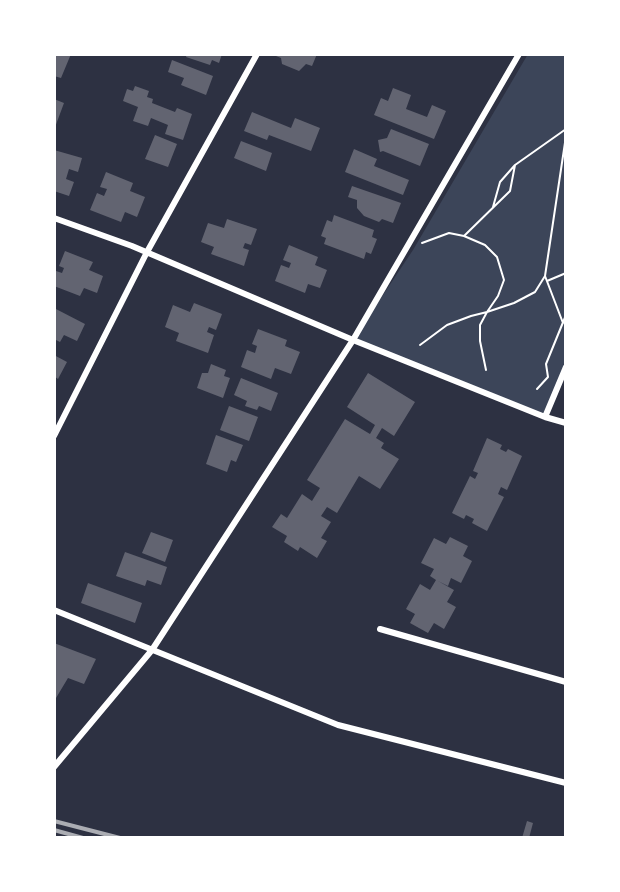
<!DOCTYPE html>
<html>
<head>
<meta charset="utf-8">
<style>
	body { margin:0 }
	#map { position:relative; width:620px; height:892px; overflow:hidden; background:#2d3142; font-family:Raleway,sans-serif }
	canvas { display:block }
	.frame { position:absolute; inset:0; border:56px solid #fff; pointer-events:none }
</style>
</head>
<body>
<div id="map">
<canvas width="620" height="892"></canvas>
<div class="frame"></div>
</div>
<script>
const g = document.querySelector('canvas').getContext('2d');
g.lineJoin = 'round';
function paint(path, color) { g.fillStyle = color; g.fill(path, 'evenodd'); }
const toPath = rows => new Path2D(rows.map(r => 'M' + r).join(''));
function trace(path, color, width, dash) { g.strokeStyle = color; g.lineWidth = width; g.lineCap = dash ? 'butt' : 'round'; g.setLineDash(dash || []); g.stroke(path); }
const green = toPath([
	[528,54,566,54,566,367,545,417,353,340,413,250]
]);
const building = toPath([
	[54,54,71,54,61,78,54,76],
	[187,54,222,54,219,63,212,60,210,65,186,57],
	[277,54,317,54,312,66,306,64,299,71,282,64,281,58,276,56],
	[172,60,213,76,206,95,181,85,184,78,168,72],
	[135,86,149,91,147,97,153,99,152,103,175,112,177,108,192,114,183,140,165,134,168,125,151,118,148,126,133,121,138,107,123,101,127,89,133,91],
	[393,88,411,95,406,109,427,117,432,105,446,111,434,139,374,115,381,98,388,101],
	[54,99,64,103,54,130],
	[252,112,291,128,295,118,320,128,311,151,269,135,267,140,244,131],
	[391,129,429,144,420,166,383,151,380,152,378,140,387,138],
	[155,135,177,144,168,167,145,159],
	[241,141,272,153,266,171,234,158],
	[354,149,377,159,374,166,409,180,403,195,345,172],
	[54,150,82,158,78,172,69,169,66,179,74,182,69,196,54,191],
	[106,172,133,183,130,191,145,197,137,217,125,212,121,222,90,210,97,193,104,196,107,189,100,187],
	[352,186,401,203,393,223,382,219,379,222,364,216,357,208,357,200,348,197],
	[334,215,374,230,372,237,377,239,371,254,366,252,364,259,324,244,326,238,321,236,327,220,332,222],
	[227,219,257,229,251,245,245,243,243,248,249,250,244,266,211,254,214,247,201,242,208,223,224,228],
	[289,245,318,257,315,265,327,270,320,288,308,284,305,293,275,281,281,265,289,268,291,263,283,260],
	[65,251,93,262,89,270,103,276,97,293,84,288,80,296,54,286,56,271,62,273,64,268,59,266],
	[194,303,222,314,216,330,209,327,207,332,214,335,208,353,176,341,179,333,165,327,173,305,190,312],
	[54,308,85,324,77,341,64,335,60,342,54,339],
	[258,329,287,340,285,346,300,352,291,374,275,368,271,379,241,367,247,350,255,353,257,346,252,344],
	[54,355,67,362,58,379,54,376],
	[211,364,226,370,224,376,230,378,223,398,197,388,202,373,208,373],
	[368,373,415,402,394,436,382,428,376,438,384,443,381,448,399,459,380,489,359,476,337,513,327,507,321,516,331,522,321,538,327,541,317,558,300,547,298,551,284,542,287,536,272,527,281,514,287,518,302,494,312,501,320,488,307,480,345,419,370,434,375,425,347,407],
	[241,378,278,393,271,411,259,406,257,410,245,406,247,401,234,395],
	[229,406,258,417,249,441,220,430],
	[216,435,243,445,236,462,231,460,227,472,206,464],
	[487,438,502,445,500,449,506,452,508,449,522,456,507,490,501,487,498,494,504,497,487,531,472,523,474,519,466,515,464,519,452,513,470,476,475,479,478,473,473,471],
	[151,532,173,540,165,562,142,553],
	[450,537,468,546,463,556,472,561,461,583,451,578,448,586,438,581,454,590,447,602,456,607,444,629,434,623,428,633,410,623,415,614,406,609,420,584,430,590,436,580,430,576,434,569,421,563,434,538,446,544],
	[125,552,167,567,161,585,147,580,145,586,116,576],
	[88,583,142,603,135,623,81,603],
	[54,643,96,659,84,684,68,678,56,698,54,696],
	[527,821,533,823,529,838,522,838]
]);
const path = toPath([
	[493,207,500,182,515,165],
	[464,236,510,191,515,165,566,129],
	[545,276,563,323],
	[547,281,566,273],
	[420,345,447,325,471,316,487,312,498,296,504,280,497,257,485,245,464,236,449,233,422,243],
	[486,370,480,341,480,325,487,312,514,303,535,292,545,276,566,136],
	[537,389,548,377,546,364,566,315]
]);
const minor = toPath([
	[54,218,132,246,353,340,545,417,566,423],
	[545,417,566,367],
	[54,436,147,252,257,54],
	[54,610,338,725,566,783],
	[380,629,566,682],
	[54,767,152,650,353,340,519,54]
]);
const rail = toPath([
	[54,821,120,838],
	[54,830,83,838]
]);
paint(green, '#3c4559');
paint(building, '#626471');
trace(path, '#fff', 2);
trace(minor, '#fff', 6);
trace(rail, '#abadb3', 4);
</script>
</body>
</html>
